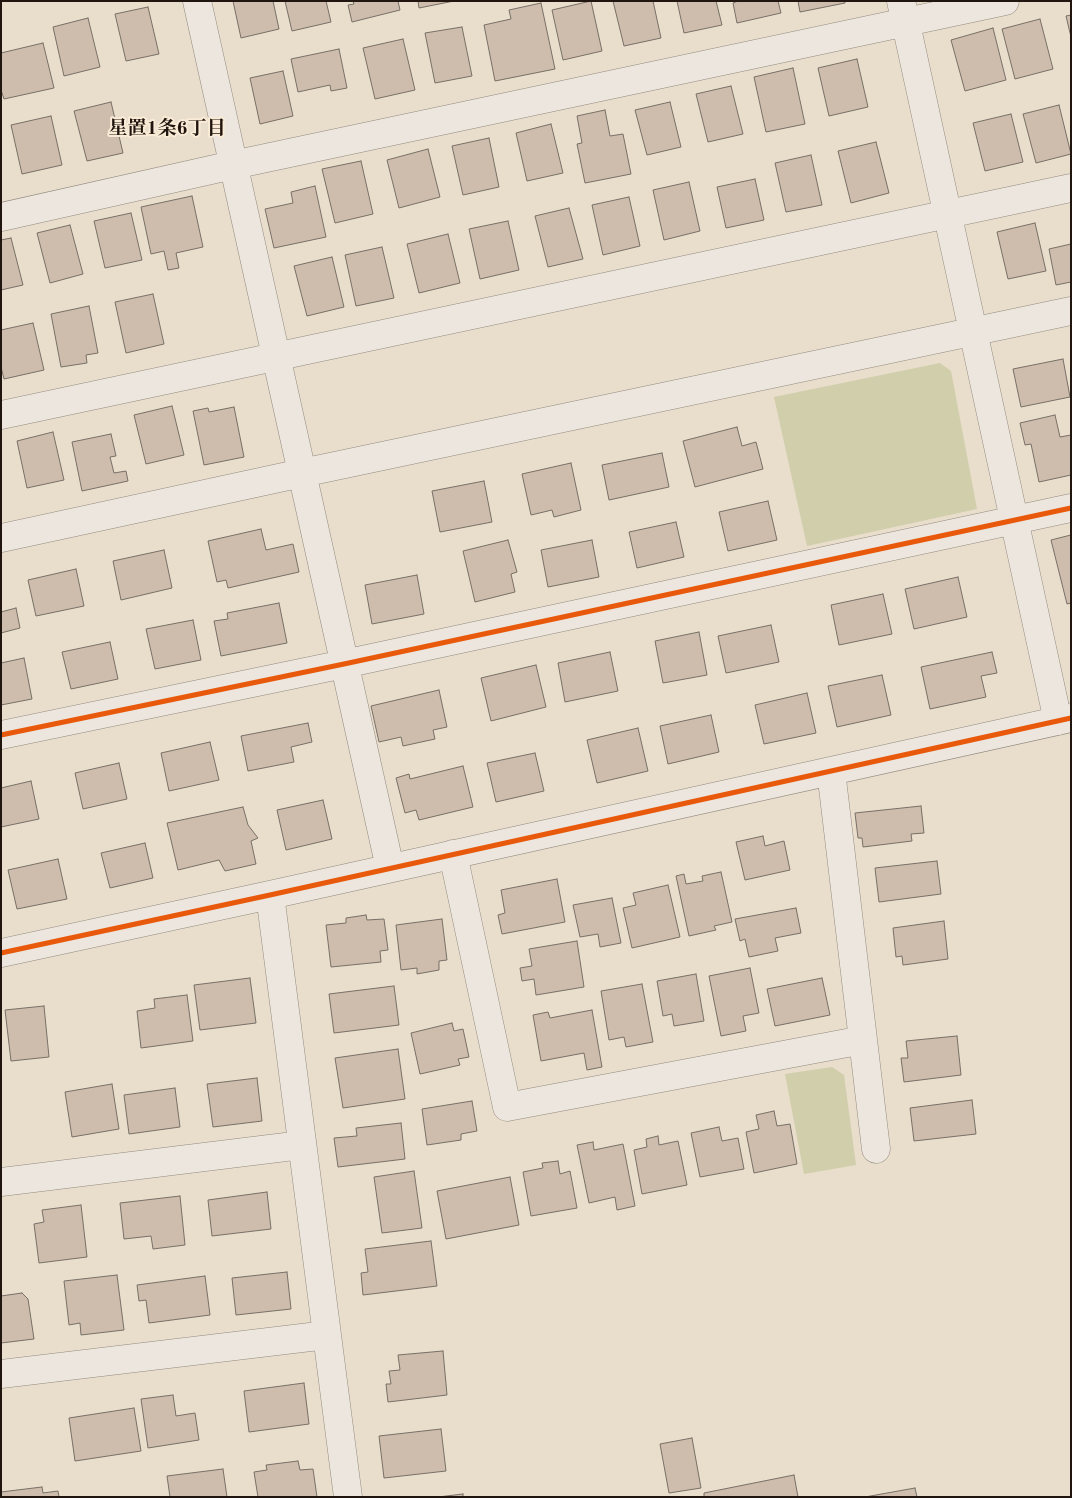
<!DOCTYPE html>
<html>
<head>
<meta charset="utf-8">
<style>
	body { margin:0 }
	#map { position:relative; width:1072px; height:1498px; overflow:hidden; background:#e9ddcb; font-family:"Old Standard TT",serif }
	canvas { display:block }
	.frame { position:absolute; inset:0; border:2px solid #20150f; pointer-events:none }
</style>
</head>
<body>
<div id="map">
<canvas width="1072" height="1498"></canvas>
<div class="frame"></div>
</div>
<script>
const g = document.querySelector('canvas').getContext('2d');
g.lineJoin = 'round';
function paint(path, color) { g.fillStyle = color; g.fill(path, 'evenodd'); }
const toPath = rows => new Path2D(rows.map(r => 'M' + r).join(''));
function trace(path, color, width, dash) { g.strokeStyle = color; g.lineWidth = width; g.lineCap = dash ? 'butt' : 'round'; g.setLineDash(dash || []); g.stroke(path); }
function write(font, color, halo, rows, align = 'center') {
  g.font = font + ' "Old Standard TT","Noto Serif JP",serif'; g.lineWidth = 4; g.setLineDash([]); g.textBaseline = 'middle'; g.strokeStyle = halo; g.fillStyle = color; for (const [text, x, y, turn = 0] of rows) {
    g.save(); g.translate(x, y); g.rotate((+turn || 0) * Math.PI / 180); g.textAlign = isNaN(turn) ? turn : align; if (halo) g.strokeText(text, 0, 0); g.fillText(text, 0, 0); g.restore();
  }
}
const green = toPath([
	[940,363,951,371,977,509,807,546,774,397],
	[832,1067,844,1075,856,1165,804,1174,785,1074]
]);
const building = toPath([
	[233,1,273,1,279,29,241,38,233,1],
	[285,1,326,1,331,22,292,31,285,1],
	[353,1,398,1,400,10,352,22,348,5,354,4,353,1],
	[418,1,454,1,419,8,418,1],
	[591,1,602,51,563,60,552,10,591,1],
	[613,1,653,1,661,38,624,46,613,1],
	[677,1,716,1,722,25,684,33,677,1],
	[738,1,778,1,781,13,737,23,733,3,738,1],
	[798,1,845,1,845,3,800,12,798,1],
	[541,3,555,69,495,81,484,25,511,19,509,10,541,3],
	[148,7,159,54,126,61,115,14,148,7],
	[1071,15,1071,37,1066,16,1071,15],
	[88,18,100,67,64,76,53,27,88,18],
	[1040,19,1053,69,1015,79,1002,29,1040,19],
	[462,27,472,76,435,83,425,33,462,27],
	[993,28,1006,80,965,91,951,40,993,28],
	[403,39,415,90,375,99,363,48,403,39],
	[43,43,54,88,4,99,1,90,1,53,43,43],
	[339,49,347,88,331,91,330,85,298,92,291,59,339,49],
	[857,59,868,107,829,116,818,68,857,59],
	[793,68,805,124,766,132,754,77,793,68],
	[283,71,293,116,260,124,250,78,283,71],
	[731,86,743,134,708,142,696,94,731,86],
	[111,102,123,153,87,161,74,111,111,102],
	[670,102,681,147,647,155,635,110,670,102],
	[1059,105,1071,154,1036,163,1023,114,1059,105],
	[605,110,610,136,623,134,631,174,585,183,577,144,582,143,577,116,605,110],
	[1011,114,1023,162,985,171,973,123,1011,114],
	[51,116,62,165,22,174,11,125,51,116],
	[551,124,563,173,527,181,516,133,551,124],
	[489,138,499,187,463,195,452,146,489,138],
	[876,142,889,193,851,203,838,151,876,142],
	[428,149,440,197,399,208,387,160,428,149],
	[811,155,822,205,786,212,775,163,811,155],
	[361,161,373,214,335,223,322,169,361,161],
	[755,179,764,220,726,228,717,187,755,179],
	[689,182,700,231,664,240,653,190,689,182],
	[315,186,326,237,274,248,265,209,293,203,291,192,315,186],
	[192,196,203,247,176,253,179,268,168,270,164,251,151,254,141,207,192,196],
	[629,197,640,246,603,255,592,205,629,197],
	[569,208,583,259,548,267,535,216,569,208],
	[131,213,142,260,105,268,94,221,131,213],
	[508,221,519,270,480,279,469,229,508,221],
	[1035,223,1046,271,1008,279,997,232,1035,223],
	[70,225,83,274,50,283,37,233,70,225],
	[448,234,460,283,419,293,407,244,448,234],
	[11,238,23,285,1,290,1,240,11,238],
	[1071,244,1071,282,1056,285,1049,249,1071,244],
	[382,247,394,298,356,306,345,255,382,247],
	[332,257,344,307,307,316,294,266,332,257],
	[153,294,164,344,126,353,115,302,153,294],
	[89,306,98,353,86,355,87,363,61,367,51,314,89,306],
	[33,323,44,370,4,379,1,367,1,330,33,323],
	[1063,359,1070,397,1021,407,1013,369,1063,359],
	[172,406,184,455,146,464,134,415,172,406],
	[234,407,244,457,204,465,193,411,208,408,209,412,234,407],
	[1055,415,1060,437,1071,435,1071,475,1039,482,1031,444,1025,445,1020,423,1055,415],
	[737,427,742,446,756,442,763,469,695,487,683,441,737,427],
	[53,432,64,480,27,488,17,441,53,432],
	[111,434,116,456,110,457,114,473,126,471,128,481,82,491,72,442,111,434],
	[662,453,669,487,609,500,602,465,662,453],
	[571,463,581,510,554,517,552,510,531,515,522,474,571,463],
	[484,481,492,522,440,532,432,491,484,481],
	[768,501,777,540,728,551,719,512,768,501],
	[676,522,684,557,637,568,629,532,676,522],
	[261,529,266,550,293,544,299,572,228,588,226,580,217,582,208,541,261,529],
	[1071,535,1071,603,1067,604,1051,540,1071,535],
	[508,540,517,572,511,574,515,592,475,602,463,551,508,540],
	[592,540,599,577,548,587,541,550,592,540],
	[164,550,172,588,121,600,113,561,164,550],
	[76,569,84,606,36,616,28,580,76,569],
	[417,575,424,614,372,624,365,585,417,575],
	[958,577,967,617,914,629,905,589,958,577],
	[883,594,892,634,839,645,831,605,883,594],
	[279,603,287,643,221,656,214,621,228,619,227,613,279,603],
	[16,608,20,628,1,633,1,612,16,608],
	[193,620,201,660,155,669,146,629,193,620],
	[771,625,779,662,726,673,718,636,771,625],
	[699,632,707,675,663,683,655,641,699,632],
	[110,642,118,679,71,689,62,652,110,642],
	[610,652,618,691,565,702,558,663,610,652],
	[992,652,997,673,981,676,986,697,930,709,921,667,992,652],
	[24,658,32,699,1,705,1,663,24,658],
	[536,665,546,707,491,721,481,678,536,665],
	[882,675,891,715,837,727,828,686,882,675],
	[439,690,447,727,433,730,435,739,403,746,401,737,379,742,371,706,439,690],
	[807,693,816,733,764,744,755,705,807,693],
	[711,715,719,752,668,764,660,726,711,715],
	[308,723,312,742,291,747,294,762,248,771,241,736,308,723],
	[638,728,648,771,597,783,587,740,638,728],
	[210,742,219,780,169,791,161,753,210,742],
	[535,753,544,791,496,802,487,763,535,753],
	[119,763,127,799,83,809,75,773,119,763],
	[463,766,473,807,419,820,416,810,405,813,396,778,409,774,410,779,463,766],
	[31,781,39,819,1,827,1,788,31,781],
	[323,800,332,839,286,850,277,810,323,800],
	[921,806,924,833,911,834,912,841,863,847,862,838,858,838,855,813,921,806],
	[243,807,248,825,258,838,251,841,256,864,225,871,219,860,178,870,167,823,243,807],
	[763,836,765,846,784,841,790,870,745,880,736,842,763,836],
	[145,843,153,878,110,888,101,853,145,843],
	[58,859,67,899,17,909,8,870,58,859],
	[937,861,941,894,879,902,875,868,937,861],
	[721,872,732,922,714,926,716,930,689,936,676,876,684,874,686,884,703,881,702,876,721,872],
	[557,879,565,922,502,934,498,915,505,913,501,890,557,879],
	[668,885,680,937,632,948,623,908,636,905,633,893,668,885],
	[612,898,621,943,600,947,598,934,580,937,573,905,612,898],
	[796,908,801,933,775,938,778,951,749,957,745,939,740,941,735,919,796,908],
	[366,915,367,920,384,919,388,950,380,951,381,962,331,967,326,925,346,923,346,918,366,915],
	[442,919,447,960,439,961,439,970,417,974,417,968,401,970,396,925,442,919],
	[944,921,948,959,903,965,902,956,896,957,893,928,944,921],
	[577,941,584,987,536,995,534,979,522,981,520,968,532,966,529,949,577,941],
	[750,968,759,1013,743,1016,746,1031,721,1036,709,976,750,968],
	[696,974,704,1021,674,1026,672,1014,663,1016,657,981,696,974],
	[250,978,256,1023,200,1030,194,985,250,978],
	[822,978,830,1015,775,1026,767,989,822,978],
	[642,984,653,1042,626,1047,624,1037,609,1040,601,991,642,984],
	[394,986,399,1025,334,1033,329,994,394,986],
	[187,995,193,1041,141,1048,137,1011,155,1008,154,999,187,995],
	[44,1006,49,1057,11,1061,5,1010,44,1006],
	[592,1010,602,1067,587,1070,584,1053,541,1061,533,1015,548,1012,550,1018,592,1010],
	[452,1023,454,1031,463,1029,469,1057,458,1059,460,1065,420,1074,411,1033,452,1023],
	[957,1036,961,1075,904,1082,901,1058,908,1058,906,1041,957,1036],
	[398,1049,405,1099,343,1108,335,1058,398,1049],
	[257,1078,262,1121,213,1127,207,1084,257,1078],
	[112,1084,119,1129,72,1137,65,1092,112,1084],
	[175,1088,180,1127,129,1134,124,1095,175,1088],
	[972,1100,976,1134,914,1141,910,1108,972,1100],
	[472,1101,477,1131,461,1134,461,1140,427,1145,422,1109,472,1101],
	[774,1111,777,1126,790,1124,797,1164,754,1173,746,1132,759,1129,756,1115,774,1111],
	[401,1123,405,1159,338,1167,334,1138,357,1136,356,1128,401,1123],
	[719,1127,722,1141,738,1138,744,1169,700,1177,691,1133,719,1127],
	[658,1136,659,1145,678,1141,687,1185,642,1194,634,1150,647,1147,646,1139,658,1136],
	[593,1142,594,1150,623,1144,635,1206,617,1210,615,1197,589,1203,577,1145,593,1142],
	[558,1161,560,1174,570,1171,577,1208,531,1216,523,1172,543,1168,542,1163,558,1161],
	[414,1171,422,1228,382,1233,374,1177,414,1171],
	[510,1177,519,1225,446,1239,437,1191,510,1177],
	[267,1192,271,1229,212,1236,208,1200,267,1192],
	[180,1196,185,1245,153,1249,151,1236,124,1239,120,1203,180,1196],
	[81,1205,87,1257,39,1263,34,1224,44,1222,42,1210,81,1205],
	[431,1241,437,1286,363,1295,361,1273,368,1272,365,1249,431,1241],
	[287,1272,291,1309,236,1315,232,1278,287,1272],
	[117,1275,124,1330,81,1335,80,1323,69,1325,64,1281,117,1275],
	[205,1276,210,1315,149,1323,146,1300,139,1301,137,1285,205,1276],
	[22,1293,28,1299,34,1339,1,1343,1,1296,22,1293],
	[443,1351,447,1395,388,1402,386,1384,391,1384,389,1371,400,1370,398,1355,443,1351],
	[304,1383,309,1424,249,1432,244,1391,304,1383],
	[173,1395,176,1416,195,1413,199,1440,148,1448,141,1399,173,1395],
	[134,1408,141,1451,75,1461,69,1418,134,1408],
	[441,1429,446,1471,384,1478,379,1436,441,1429],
	[692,1438,701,1488,669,1493,660,1444,692,1438],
	[298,1461,300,1470,313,1469,317,1497,258,1497,254,1472,267,1470,266,1465,298,1461],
	[223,1469,227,1497,170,1497,167,1476,223,1469],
	[794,1475,798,1497,704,1497,704,1493,794,1475],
	[42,1487,43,1493,58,1491,59,1497,1,1497,1,1492,42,1487],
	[915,1488,917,1497,865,1497,915,1488],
	[463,1494,463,1497,438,1497,463,1494]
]);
const street = toPath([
	[197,1,390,868],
	[901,1,1058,721],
	[1,217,233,165,1005,1],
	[1,415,1071,188],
	[1,538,302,473,1071,311],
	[1,735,344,664,1071,508],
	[831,771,876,1149],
	[453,854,507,1107,863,1040],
	[270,895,348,1497],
	[1,953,270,895,1071,718],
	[1,1182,302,1145],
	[1,1374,327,1335]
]);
const cycleway = toPath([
	[1,735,344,664,1071,508],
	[1,953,270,895,1071,718]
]);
const neighbourhoodNames = [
	["星置1条6丁目",167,129]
];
paint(green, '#d1ceab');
paint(building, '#cebcad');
trace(building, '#777067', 1);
trace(street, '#938b81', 29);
trace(street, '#ece6de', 28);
trace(cycleway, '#e8590c', 5);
write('bold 19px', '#20150f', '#f9ebd5', neighbourhoodNames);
</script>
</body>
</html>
